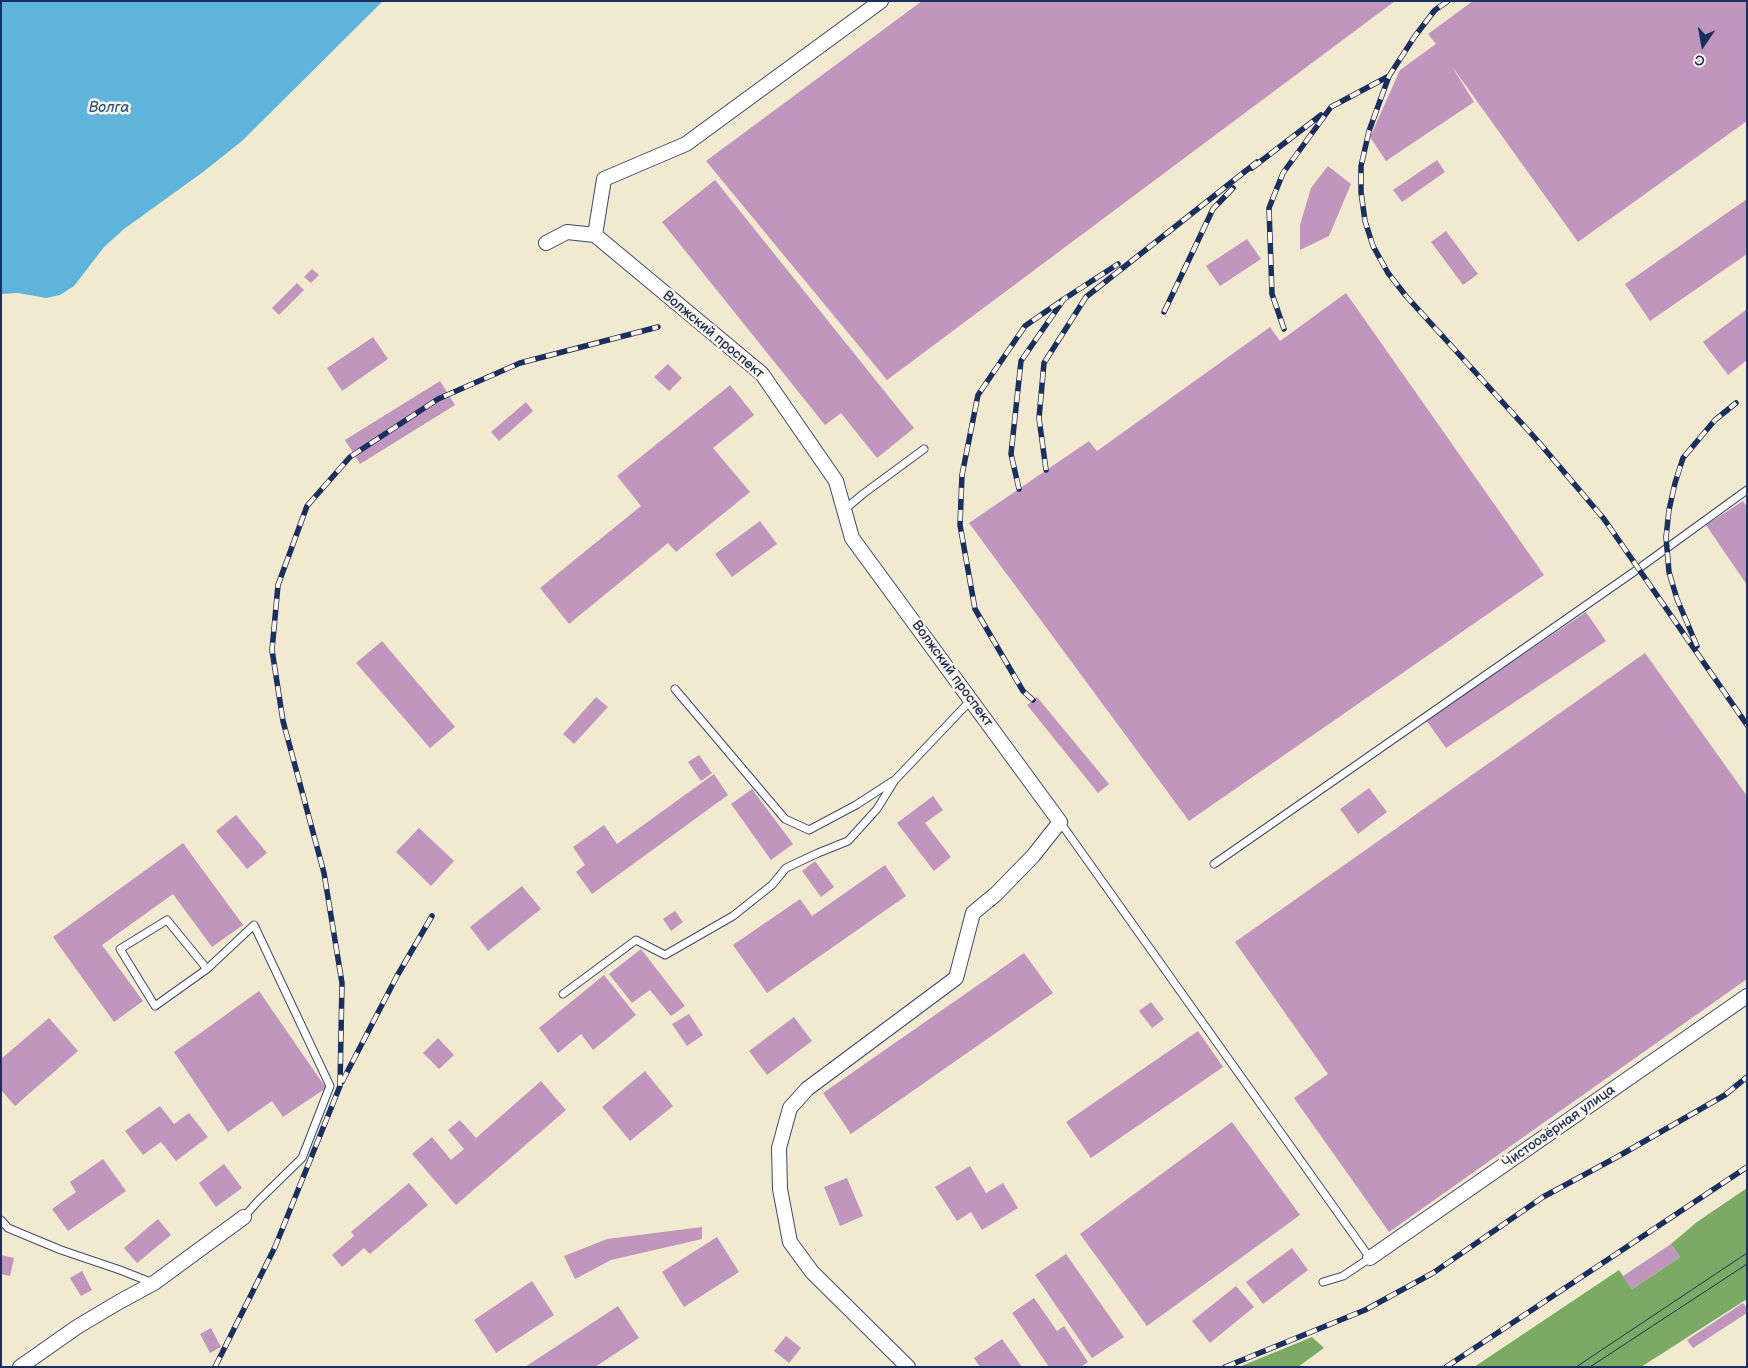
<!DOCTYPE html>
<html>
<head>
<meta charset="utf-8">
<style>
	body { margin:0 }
	#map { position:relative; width:1748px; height:1368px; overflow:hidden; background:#f1ead0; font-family:"Balsamiq Sans",sans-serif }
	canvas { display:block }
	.frame { position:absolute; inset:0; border:2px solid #1b2f5e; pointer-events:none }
	.north { position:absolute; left:1678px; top:20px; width:50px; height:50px; -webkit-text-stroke:4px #fcf5e5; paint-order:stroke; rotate:192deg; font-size:14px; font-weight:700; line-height:20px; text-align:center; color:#1b2f5e }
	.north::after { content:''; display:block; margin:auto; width:18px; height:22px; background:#1b2f5e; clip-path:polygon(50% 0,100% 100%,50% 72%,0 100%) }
</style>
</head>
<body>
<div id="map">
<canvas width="1748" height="1368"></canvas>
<div class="frame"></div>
<div class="north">С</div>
</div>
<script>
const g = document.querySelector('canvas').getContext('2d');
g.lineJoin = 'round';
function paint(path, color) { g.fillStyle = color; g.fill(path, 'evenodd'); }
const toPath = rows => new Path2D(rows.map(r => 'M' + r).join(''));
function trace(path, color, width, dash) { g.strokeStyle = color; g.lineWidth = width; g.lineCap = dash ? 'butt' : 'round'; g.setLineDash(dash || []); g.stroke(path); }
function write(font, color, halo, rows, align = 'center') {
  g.font = font + ' "Balsamiq Sans",sans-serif'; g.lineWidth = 5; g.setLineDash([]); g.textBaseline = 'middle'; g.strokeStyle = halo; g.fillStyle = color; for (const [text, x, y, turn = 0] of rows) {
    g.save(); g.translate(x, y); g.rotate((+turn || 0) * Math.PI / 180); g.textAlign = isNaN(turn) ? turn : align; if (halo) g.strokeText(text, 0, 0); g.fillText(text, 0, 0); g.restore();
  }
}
const forest = toPath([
	[1747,1188,1747,1299,1641,1367,1474,1367,1619,1270,1632,1289,1680,1257,1671,1244,1697,1222],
	[1312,1337,1324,1348,1298,1367,1239,1367]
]);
const water = toPath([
	[1,1,383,1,242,141,203,172,124,229,104,247,74,286,60,295,46,298,18,293,1,294]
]);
const building = toPath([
	[922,1,1395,1,887,380,706,161],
	[1473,1,1747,1,1747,121,1578,242,1451,65,1474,102,1386,161,1370,137,1400,70,1436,44,1428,34],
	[1437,160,1445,172,1402,202,1393,190],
	[1328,166,1351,184,1329,236,1300,250,1300,225,1311,188],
	[715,180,914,428,877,458,841,413,825,425,662,222],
	[1747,199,1747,254,1650,321,1625,284],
	[1446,231,1478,274,1463,285,1431,242],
	[1247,239,1261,259,1220,286,1206,266],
	[312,269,319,275,311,283,304,277],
	[297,283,304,290,279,315,272,308],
	[1346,293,1544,575,1189,821,969,523,1089,441,1097,451,1270,327,1280,341],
	[1747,309,1747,360,1728,375,1703,342],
	[373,337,388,359,342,391,327,368],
	[668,364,682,378,669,391,654,377],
	[440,381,455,405,360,464,345,440],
	[730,385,754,415,713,448,750,492,676,552,668,543,569,624,540,588,641,506,617,476],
	[526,402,533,411,499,441,491,432],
	[1743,501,1747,507,1747,585,1706,525],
	[760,521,777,544,732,577,715,554],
	[1586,612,1606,641,1446,748,1426,720],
	[382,641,455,727,430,748,356,663],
	[1645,653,1747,796,1747,979,1389,1232,1294,1098,1328,1074,1235,942],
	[596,697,608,707,574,744,563,734],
	[1037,697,1109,784,1098,793,1027,705],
	[699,755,712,773,701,781,688,762],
	[714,774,728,795,592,894,576,872,585,865,573,847,604,825,617,844],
	[1369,788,1387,812,1358,834,1340,809],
	[752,789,793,844,771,860,731,804],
	[933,796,943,810,925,823,951,857,934,871,897,823],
	[236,815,267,853,247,869,216,831],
	[419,828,454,861,431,886,396,852],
	[183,843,243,925,212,947,173,894,102,945,143,1001,114,1022,53,937],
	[815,861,834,887,821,897,802,871],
	[885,865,906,896,767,993,733,945,800,899,812,916],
	[522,886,541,909,488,951,470,927],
	[675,911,683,922,671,931,663,919],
	[641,949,685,1006,671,1016,650,990,632,1003,609,974],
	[1024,953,1053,993,851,1134,823,1093],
	[604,975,636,1015,593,1050,581,1034,558,1053,539,1028],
	[259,991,326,1088,283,1117,272,1101,228,1132,174,1052],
	[1151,1002,1164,1019,1152,1028,1139,1011],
	[689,1014,703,1035,687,1046,672,1024],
	[794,1017,812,1041,767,1075,749,1051],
	[49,1018,78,1051,15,1106,1,1090,1,1059],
	[1198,1031,1223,1067,1091,1158,1066,1122],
	[438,1038,454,1055,439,1069,423,1053],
	[645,1071,673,1106,630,1141,602,1107],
	[541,1081,566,1110,456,1205,412,1154,432,1137,451,1160,464,1149,448,1130,460,1120,476,1138],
	[160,1106,174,1124,189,1113,208,1137,176,1161,161,1142,143,1155,125,1131],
	[1232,1122,1300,1215,1147,1326,1080,1234],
	[103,1159,126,1191,68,1231,52,1209,76,1192,70,1182],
	[224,1164,242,1188,216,1207,199,1183],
	[970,1166,986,1193,1003,1183,1018,1208,982,1230,971,1212,957,1221,935,1187],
	[847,1178,863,1216,840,1226,824,1187],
	[409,1183,428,1205,370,1254,364,1248,342,1267,332,1255,354,1236,351,1232],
	[158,1219,171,1235,137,1263,124,1248],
	[702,1227,702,1239,611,1260,575,1279,564,1256,607,1239],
	[717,1237,739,1272,684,1307,662,1272],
	[1671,1244,1680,1257,1632,1289,1623,1276],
	[1292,1248,1308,1270,1263,1304,1246,1282],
	[1066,1254,1124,1337,1092,1358,1035,1275],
	[1,1255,14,1258,10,1276,1,1274],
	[82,1271,92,1290,81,1296,70,1278],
	[532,1281,554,1315,496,1353,474,1320],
	[1236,1286,1254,1307,1210,1343,1192,1321],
	[1034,1298,1057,1331,1064,1326,1088,1362,1081,1367,1049,1367,1012,1313],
	[1743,1303,1747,1308,1747,1313,1693,1348,1687,1340],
	[618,1306,639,1338,595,1367,525,1367],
	[211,1328,221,1347,210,1353,200,1334],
	[786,1336,801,1348,789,1363,774,1351],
	[1002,1339,1022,1367,980,1367,974,1358]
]);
const lane = toPath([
	[844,510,863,494,924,449],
	[675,689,785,819,809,830,856,805,893,781],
	[1060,822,1370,1258,1343,1276,1323,1282],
	[1214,864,1638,569,1747,490],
	[207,969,155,1006,120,949,167,920,207,969,254,925,330,1086,302,1158,258,1201,244,1217],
	[563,994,636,940,665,955,733,916,772,885,786,868,818,853,848,841,877,809,895,780,971,700],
	[1,1220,8,1228,61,1250,120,1270,153,1283]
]);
const street = toPath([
	[881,1,686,144,604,179,595,235,762,374,836,481,852,538,1060,822,1033,856,996,894,973,913,956,978,807,1089,790,1108,779,1148,780,1189,790,1242,812,1272,908,1367],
	[546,243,567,232,595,235],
	[1370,1258,1747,996],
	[20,1367,77,1327,119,1302,154,1283,244,1217]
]);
const tram = toPath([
	[1576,1367,1747,1253],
	[1590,1367,1747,1264]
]);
const rail = toPath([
	[1448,1,1435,10,1415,36,1389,76,1369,131,1361,166,1361,192,1365,221,1373,246,1388,273,1406,296,1536,439,1604,519,1747,725],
	[1252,168,1321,115],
	[1164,312,1213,209,1233,188],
	[1284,329,1272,294,1269,208,1283,173,1331,107,1389,76],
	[1046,470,1039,418,1044,363,1086,297,1257,162],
	[1019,489,1011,454,1021,361,1064,299,1118,264],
	[1697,646,1677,599,1669,572,1666,537,1669,510,1675,483,1683,458,1715,420,1736,403],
	[1033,700,1023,691,975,609,960,525,962,475,978,395,1025,326,1064,299],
	[342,1082,397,976,432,916],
	[215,1367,275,1247,340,1086,342,983,324,873,283,721,272,650,278,585,307,506,350,457,438,399,520,363,658,327],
	[1225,1367,1365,1310,1433,1273,1543,1197,1617,1157,1725,1095,1747,1077],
	[1446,1367,1747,1167]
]);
const streetNames = [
	["Волжский проспект",713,335,40],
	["Волжский проспект",952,674,54],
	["Чистоозёрная улица",1559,1127,-35]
];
const waterNames = [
	["Волга",109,108]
];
paint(forest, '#7aaa63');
paint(water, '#5eb4da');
paint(building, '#c096be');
trace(lane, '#3b4b6f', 9);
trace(street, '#3b4b6f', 16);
trace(lane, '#fff', 7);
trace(street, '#fff', 14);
trace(tram, '#1b2f5e', 1);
trace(rail, '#1b2f5e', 5.5);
trace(rail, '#fcf5e5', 4, [11]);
write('14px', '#1b2f5e', '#fcf5e5', streetNames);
write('italic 15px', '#2f5783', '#fcf5e5', waterNames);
</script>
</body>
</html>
